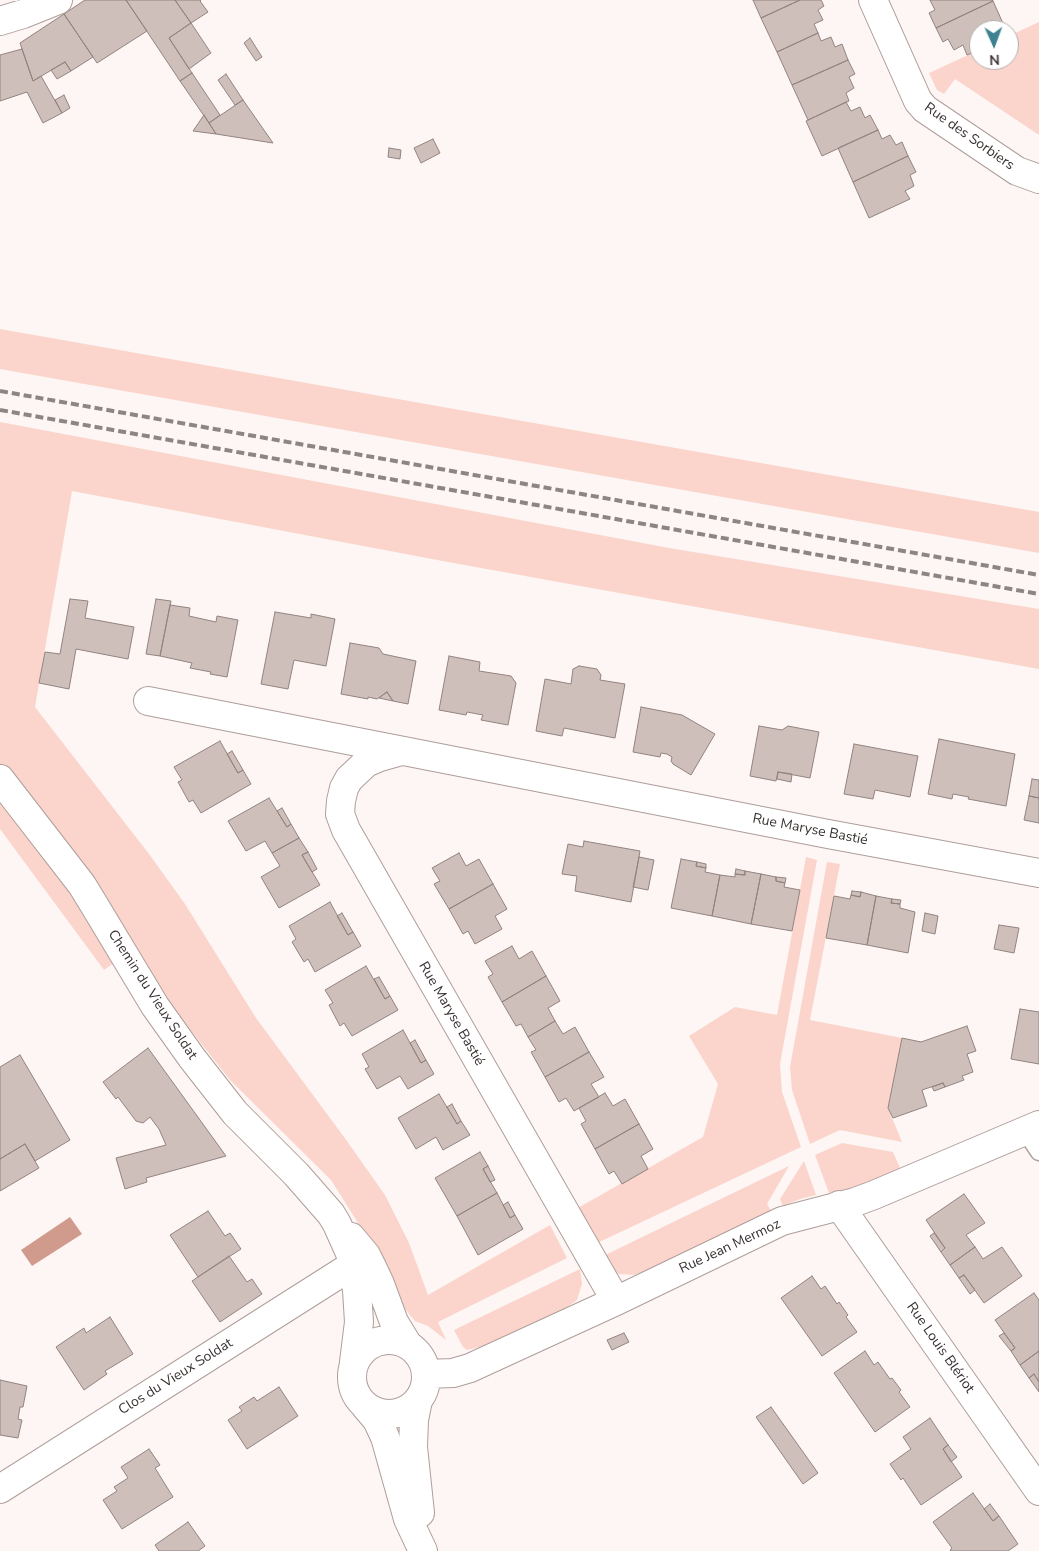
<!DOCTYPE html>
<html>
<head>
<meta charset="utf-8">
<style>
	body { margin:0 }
	#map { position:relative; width:1039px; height:1551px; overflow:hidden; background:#fdf6f4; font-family:"Nunito Sans",sans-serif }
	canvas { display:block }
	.north { position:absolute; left:969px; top:20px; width:50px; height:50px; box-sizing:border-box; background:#fff; border:1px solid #afadac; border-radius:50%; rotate:178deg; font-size:14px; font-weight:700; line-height:20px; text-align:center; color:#37312f }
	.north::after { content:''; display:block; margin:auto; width:18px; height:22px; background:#3e8291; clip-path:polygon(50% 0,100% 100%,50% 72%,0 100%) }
</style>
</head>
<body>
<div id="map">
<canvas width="1039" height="1551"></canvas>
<div class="north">N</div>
</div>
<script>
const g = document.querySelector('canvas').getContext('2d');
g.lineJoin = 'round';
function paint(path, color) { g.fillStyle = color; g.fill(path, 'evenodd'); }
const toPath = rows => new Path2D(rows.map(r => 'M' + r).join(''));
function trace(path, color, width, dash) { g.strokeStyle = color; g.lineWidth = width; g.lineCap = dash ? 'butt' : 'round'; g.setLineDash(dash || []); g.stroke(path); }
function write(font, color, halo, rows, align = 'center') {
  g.font = font + ' "Nunito Sans",sans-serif'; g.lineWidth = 4; g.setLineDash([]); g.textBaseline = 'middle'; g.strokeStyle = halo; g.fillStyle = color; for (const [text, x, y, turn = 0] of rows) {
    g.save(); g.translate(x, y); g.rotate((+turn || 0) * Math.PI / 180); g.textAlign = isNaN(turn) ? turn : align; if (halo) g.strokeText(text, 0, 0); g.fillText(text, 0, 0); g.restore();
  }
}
const green = toPath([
	[1039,22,1039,135,955,79,944,94,937,90,929,73,979,50,979,60,1009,60,1009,36],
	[0,329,1039,512,1039,553,0,369],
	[0,422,669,548,1039,609,1039,669,448,562,72,491,35,707,149,854,185,904,256,1018,344,1137,385,1195,409,1243,428,1295,550,1225,567,1258,438,1322,446,1340,428,1326,415,1321,405,1309,397,1287,391,1288,370,1242,331,1180,230,1080,181,1018,143,966,134,949,104,970,0,829],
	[806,857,817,860,780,1064,782,1092,801,1147,595,1244,576,1209,703,1137,718,1084,689,1036,735,1007,777,1015],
	[827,862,840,864,810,1020,902,1038,888,1108,902,1142,840,1130,810,1144,792,1090,790,1067],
	[842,1143,893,1152,900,1168,867,1184,829,1193,815,1155],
	[804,1161,816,1195,800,1199,783,1206,780,1199],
	[789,1166,767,1204,771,1211,654,1268,634,1275,619,1274,611,1269,603,1256],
	[580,1269,582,1284,577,1300,555,1316,498,1343,467,1350,463,1347,454,1330]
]);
const water = toPath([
	[70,1217,82,1234,32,1266,21,1250]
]);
const building = toPath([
	[85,0,126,0,147,31,97,63,64,14,85,0],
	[126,0,175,0,191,23,169,38,192,73,180,81,126,0],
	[175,0,201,0,200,1,208,12,191,23,175,0],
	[753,0,800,0,761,18,753,0],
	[800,0,821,0,824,6,818,10,823,20,814,24,818,33,777,52,761,18,800,0],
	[930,0,992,0,993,1,936,28,929,13,935,10,930,0],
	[993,1,1006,30,979,30,979,50,967,55,963,45,954,50,948,39,943,42,936,28,993,1],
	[64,14,93,57,71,71,65,62,33,81,20,43,64,14],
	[191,23,211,53,189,69,169,38,191,23],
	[818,33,821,41,831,37,835,47,842,44,848,60,792,85,777,52,818,33],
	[250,38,262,57,256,61,244,43,250,38],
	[22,49,33,81,41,76,62,113,43,123,27,92,0,101,0,55,22,49],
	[848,60,855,74,849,77,854,88,846,93,849,101,808,120,792,85,848,60],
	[65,62,71,71,57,79,51,70,65,62],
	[192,73,220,115,209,123,180,81,192,73],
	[226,74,243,100,235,105,218,80,226,74],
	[64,95,70,108,62,113,55,100,64,95],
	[243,100,273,143,216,134,209,123,243,100],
	[846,102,851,111,860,107,865,118,870,115,878,130,822,156,806,121,846,102],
	[204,115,209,123,216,134,193,131,204,115],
	[878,130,882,139,890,135,896,145,902,142,908,156,853,182,838,148,878,130],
	[433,139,440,153,421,163,414,148,433,139],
	[389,148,401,150,400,159,388,157,389,148],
	[908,156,916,172,910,175,914,186,905,191,910,199,869,218,853,182,908,156],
	[70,599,88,601,85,618,134,627,128,659,76,649,69,689,39,683,45,652,60,654,70,599],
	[156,599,171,601,160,656,146,654,156,599],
	[170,605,190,608,189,616,216,622,217,616,238,620,227,677,210,674,211,672,190,668,192,663,160,656,170,605],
	[275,612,311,618,311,614,335,619,326,666,294,660,288,689,261,684,275,612],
	[350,643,379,648,383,654,416,661,408,704,393,701,387,692,377,699,368,697,368,699,341,694,350,643],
	[449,656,480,662,479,671,511,676,516,683,508,725,481,720,483,715,467,712,466,715,439,710,449,656],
	[579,666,597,669,601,675,600,680,625,684,615,738,564,728,562,736,536,731,545,679,571,684,573,669,579,666],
	[387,692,393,701,379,698,387,692],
	[641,707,682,715,715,734,691,775,673,764,671,761,672,757,667,754,661,753,660,757,633,752,641,707],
	[759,726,782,730,788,726,819,732,810,778,778,772,776,781,750,776,759,726],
	[939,739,1015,754,1006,806,968,799,969,797,953,794,952,799,928,794,939,739],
	[220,741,238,773,243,770,251,784,201,813,193,800,189,802,178,782,182,780,174,767,220,741],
	[854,744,918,756,910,797,875,790,873,799,844,794,854,744],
	[232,751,243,770,238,773,227,754,232,751],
	[778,772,792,774,791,782,777,779,778,772],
	[1032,779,1039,780,1039,798,1029,796,1032,779],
	[1029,796,1039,798,1039,823,1024,820,1029,796],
	[269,798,287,827,291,824,299,838,272,853,265,841,246,851,228,821,269,798],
	[282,808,291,824,287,827,277,811,282,808],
	[299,838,308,852,302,855,320,885,279,908,261,877,280,866,272,853,299,838],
	[584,841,640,851,631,902,575,891,577,876,562,874,568,844,583,847,584,841],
	[308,852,317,869,312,872,302,855,308,852],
	[459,853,466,866,479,859,493,884,449,909,434,884,440,881,432,868,459,853],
	[639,857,654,860,648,890,633,887,639,857],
	[681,859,697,862,696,866,706,868,705,872,720,875,712,916,671,908,681,859],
	[697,862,706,864,706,868,696,866,697,862],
	[736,869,745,871,745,875,735,874,736,869],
	[745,871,761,874,751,924,712,916,720,875,735,877,735,874,745,875,745,871],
	[761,874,776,877,776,881,785,883,784,887,800,890,792,931,751,924,761,874],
	[776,877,786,878,785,883,776,881,776,877],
	[493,884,507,909,495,916,502,929,475,944,468,931,463,934,449,909,493,884],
	[852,891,861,892,860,897,851,895,852,891],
	[861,892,876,896,867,945,826,938,834,896,850,899,851,895,860,897,861,892],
	[876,896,892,899,891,903,900,904,900,908,915,912,908,953,867,945,876,896],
	[892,899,901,900,900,904,891,903,892,899],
	[330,902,348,935,353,932,361,946,315,972,308,959,304,962,292,942,296,939,289,926,330,902],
	[342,913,353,932,348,935,337,916,342,913],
	[925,913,938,916,935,934,922,931,925,913],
	[999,925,1019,928,1014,953,994,949,999,925],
	[512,946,519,959,532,951,546,976,502,1002,488,977,493,974,485,961,512,946],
	[366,966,385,999,390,996,398,1010,352,1036,344,1023,340,1026,329,1005,333,1003,325,990,366,966],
	[546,976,560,1001,548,1008,555,1021,528,1037,521,1024,516,1026,502,1002,546,976],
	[379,977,390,996,385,999,374,979,379,977],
	[1020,1009,1039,1012,1039,1064,1011,1059,1020,1009],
	[555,1021,563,1034,575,1027,589,1052,545,1077,531,1052,536,1050,528,1037,555,1021],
	[967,1026,976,1051,967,1054,973,1072,962,1076,964,1080,945,1087,943,1083,922,1090,927,1106,893,1118,888,1108,902,1038,921,1042,967,1026],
	[403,1030,421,1063,426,1060,434,1074,408,1089,400,1076,377,1089,365,1069,369,1067,362,1054,403,1030],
	[415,1040,426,1060,421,1063,410,1043,415,1040],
	[148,1048,226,1156,146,1178,147,1182,125,1189,116,1158,166,1145,159,1129,150,1117,143,1123,136,1121,118,1097,116,1099,103,1082,148,1048],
	[589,1052,604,1077,591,1084,599,1097,574,1111,566,1098,559,1102,545,1077,589,1052],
	[20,1055,70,1140,35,1161,25,1144,0,1159,0,1067,20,1055],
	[943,1083,945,1087,934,1091,932,1087,943,1083],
	[605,1093,613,1106,625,1099,639,1124,595,1149,581,1124,586,1121,579,1108,605,1093],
	[439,1094,457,1124,461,1121,470,1135,443,1150,436,1137,416,1149,398,1118,439,1094],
	[452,1104,461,1121,457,1124,447,1107,452,1104],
	[639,1124,653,1149,641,1156,648,1169,622,1184,614,1171,609,1174,595,1149,639,1124],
	[25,1144,39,1168,0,1191,0,1159,25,1144],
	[480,1152,488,1166,483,1169,497,1193,457,1216,435,1178,480,1152],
	[488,1166,495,1180,490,1182,483,1169,488,1166],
	[497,1193,510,1218,515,1215,523,1229,478,1255,457,1216,497,1193],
	[964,1194,985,1223,966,1235,975,1247,950,1265,941,1252,945,1248,926,1220,964,1194],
	[508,1202,515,1215,510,1218,503,1205,508,1202],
	[208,1211,225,1236,230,1233,241,1249,198,1277,170,1235,208,1211],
	[934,1233,945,1248,941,1252,930,1236,934,1233],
	[975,1247,983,1259,1002,1247,1022,1276,984,1303,964,1275,959,1278,950,1265,975,1247],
	[229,1256,247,1282,252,1279,262,1294,220,1322,192,1281,229,1256],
	[964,1275,975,1290,970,1294,959,1278,964,1275],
	[812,1276,821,1289,825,1286,837,1304,839,1302,848,1315,846,1317,857,1332,822,1356,781,1298,812,1276],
	[1034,1293,1039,1300,1039,1351,1020,1365,1011,1351,1015,1348,995,1320,1034,1293],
	[110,1317,133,1354,105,1371,107,1374,84,1390,56,1347,84,1328,86,1333,110,1317],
	[624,1333,629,1342,612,1350,607,1340,624,1333],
	[1004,1333,1015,1348,1011,1351,999,1336,1004,1333],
	[865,1351,874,1365,878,1362,890,1379,892,1378,901,1390,899,1392,910,1407,875,1432,834,1373,865,1351],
	[1039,1351,1039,1382,1034,1374,1029,1378,1020,1365,1039,1351],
	[1034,1374,1039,1382,1039,1392,1029,1378,1034,1374],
	[0,1380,27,1386,23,1407,20,1407,18,1419,22,1420,18,1438,0,1435,0,1380],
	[279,1387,298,1416,247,1449,228,1420,242,1411,239,1407,254,1397,257,1401,279,1387],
	[771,1407,818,1473,803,1484,756,1417,771,1407],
	[930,1418,948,1445,943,1449,962,1477,921,1505,903,1478,901,1480,890,1464,911,1449,903,1437,930,1418],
	[948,1445,957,1457,951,1462,943,1449,948,1445],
	[149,1449,160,1465,155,1468,173,1497,122,1529,103,1500,117,1491,114,1487,128,1478,121,1467,149,1449],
	[973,1493,993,1521,999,1516,1018,1544,1008,1551,951,1551,950,1550,952,1548,933,1522,973,1493],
	[990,1504,999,1516,993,1521,984,1509,990,1504],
	[188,1522,205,1546,198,1551,159,1551,155,1545,188,1522]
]);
const service = toPath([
	[1025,1131,1039,1152]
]);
const minor = toPath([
	[873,0,918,101,925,109,1017,171,1039,179],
	[0,21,23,14,58,0],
	[148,701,828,834,1039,873],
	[401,751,380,757,366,763,349,779,344,788,341,801,340,814,346,830,616,1301],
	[0,779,82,885,96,908,155,1006,192,1058,235,1113,296,1174,331,1214,337,1224,350,1253,357,1290,359,1322,354,1362],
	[839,1205,1039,1491],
	[351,1237,366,1255,372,1267,380,1284,394,1322,408,1345],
	'352 1377a37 37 0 1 1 74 0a37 37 0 1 1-74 0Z',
	[426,1374,453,1373,470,1368,616,1301,782,1221,855,1202,874,1195,1039,1125],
	[418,1400,414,1420,413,1447,420,1513],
	[366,1407,377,1420,385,1437,408,1519,423,1551],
	[0,1489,353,1265]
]);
const rail = toPath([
	[0,391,1039,575],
	[0,410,1039,594]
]);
const streetNames = [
	["Rue des Sorbiers",969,137,35],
	["Rue Maryse Bastié",810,830,11],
	["Chemin du Vieux Soldat",152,995,57],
	["Rue Maryse Bastié",451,1014,60],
	["Rue Jean Mermoz",730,1247,-25],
	["Rue Louis Blériot",940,1348,55],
	["Clos du Vieux Soldat",176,1377,-32]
];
paint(green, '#fbd5cb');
paint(water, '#d09b8d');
paint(building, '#cfbfbb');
trace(building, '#92837f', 1);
trace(service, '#ae9e9a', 19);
trace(minor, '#ae9e9a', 30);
trace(service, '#fff', 16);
trace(minor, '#fff', 28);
trace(rail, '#8b8583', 4, [8, 4]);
write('14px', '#37312f', '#fff', streetNames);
</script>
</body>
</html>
